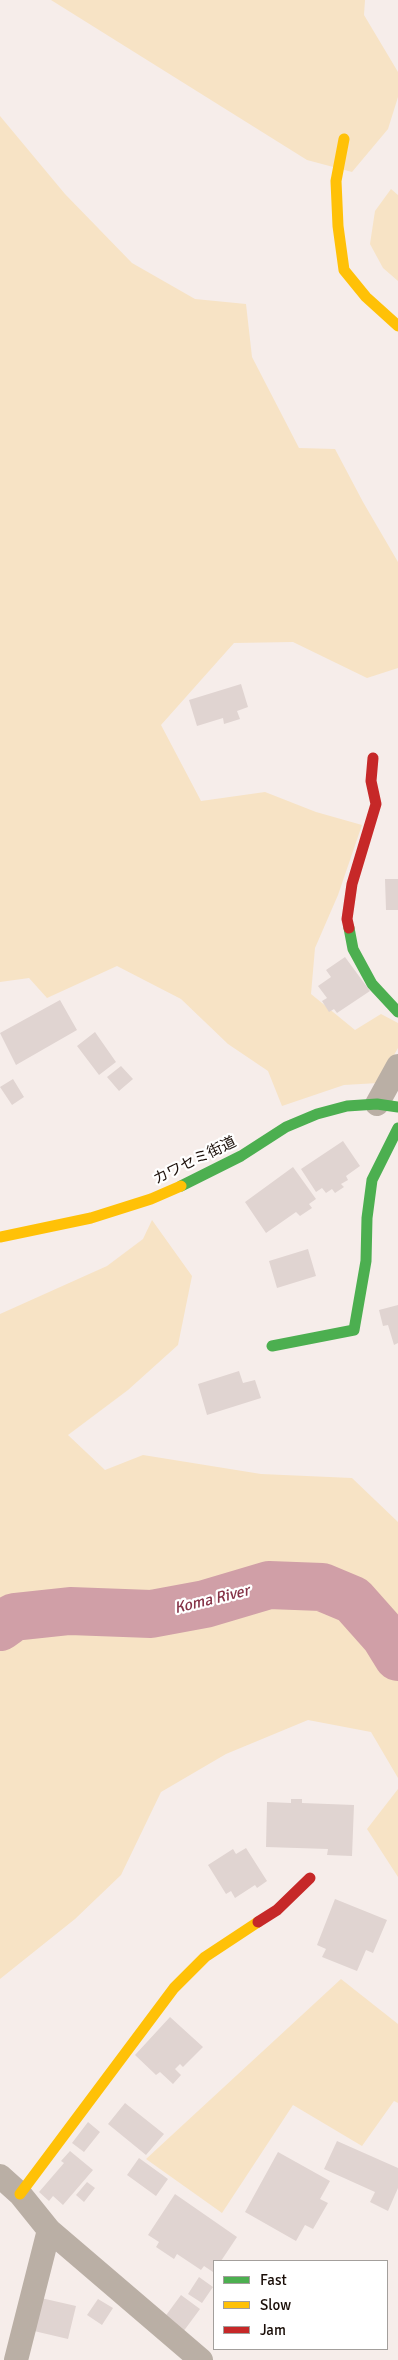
<!DOCTYPE html>
<html>
<head>
<meta charset="utf-8">
<style>
	body { margin:0 }
	#map { position:relative; width:398px; height:2360px; overflow:hidden; background:#f6edea; font-family:Signika,sans-serif }
	canvas { display:block }
	.legend { position:absolute; left:213px; top:2260px; width:175px; height:90px; box-sizing:border-box; background:#fff; border:1px solid #a39f9c; margin:0; padding:6px 9px; list-style:none; font-size:15px; color:#1a0e08 }
	.legend li { display:flex; align-items:center; gap:10px; height:25px }
	.legend b { width:25px; border:1px solid #a39f9c }
</style>
</head>
<body>
<div id="map">
<canvas width="398" height="2360"></canvas>
<ul class="legend">
<li><b style="height:6px;background:#4caf50"></b>Fast</li>
<li><b style="height:6px;background:#ffc107"></b>Slow</li>
<li><b style="height:6px;background:#c62828"></b>Jam</li>
</ul>
</div>
<script>
const g = document.querySelector('canvas').getContext('2d');
g.lineJoin = 'round';
function paint(path, color) { g.fillStyle = color; g.fill(path, 'evenodd'); }
const toPath = rows => new Path2D(rows.map(r => 'M' + r).join(''));
function trace(path, color, width, dash) { g.strokeStyle = color; g.lineWidth = width; g.lineCap = dash ? 'butt' : 'round'; g.setLineDash(dash || []); g.stroke(path); }
function write(font, color, halo, rows, align = 'center') {
  g.font = font + ' Signika,"Noto Sans JP",sans-serif'; g.lineWidth = 4.5; g.setLineDash([]); g.textBaseline = 'middle'; g.strokeStyle = halo; g.fillStyle = color; for (const [text, x, y, turn = 0] of rows) {
    g.save(); g.translate(x, y); g.rotate((+turn || 0) * Math.PI / 180); g.textAlign = isNaN(turn) ? turn : align; if (halo) g.strokeText(text, 0, 0); g.fillText(text, 0, 0); g.restore();
  }
}
const green = toPath([
	[51,0,365,0,364,15,398,72,398,97,388,129,352,172,307,160],
	[0,116,65,194,132,263,195,299,246,304,252,357,299,448,335,449,363,502,398,562,398,668,367,678,293,642,234,643,161,725,201,801,265,792,316,812,362,825,338,895,315,948,311,994,355,1030,381,1014,398,1023,398,1048,378,1083,344,1085,282,1106,268,1071,228,1044,181,999,117,966,47,998,29,978,0,982],
	[391,189,398,195,398,281,383,268,370,244,375,211],
	[152,1220,192,1276,178,1345,128,1390,68,1435,105,1470,143,1455,261,1474,352,1478,398,1522,398,1778,371,1732,308,1720,226,1754,161,1792,121,1875,75,1919,0,1979,0,1314,107,1266,143,1239],
	[398,1789,398,1877,367,1829],
	[341,1979,398,2024,398,2103,394,2101,362,2146,293,2105,222,2213,146,2159]
]);
const river = toPath([
	[0,1627,14,1617,70,1611,151,1614,205,1604,269,1585,322,1587,353,1600,385,1636,398,1657]
]);
const building = toPath([
	[241,684,248,707,237,711,240,719,224,724,223,718,197,726,189,700],
	[385,879,398,879,398,910,386,910],
	[345,957,370,991,337,1013,334,1009,329,1012,322,1001,327,998,318,986,331,977,326,970],
	[60,1000,77,1030,16,1065,0,1033],
	[95,1032,116,1062,99,1075,77,1046],
	[121,1066,133,1079,119,1091,107,1077],
	[13,1079,24,1097,12,1105,0,1087],
	[343,1141,360,1166,346,1176,348,1180,341,1184,344,1187,335,1193,332,1189,326,1193,322,1188,316,1192,301,1169],
	[293,1167,316,1199,309,1204,312,1208,300,1216,296,1212,266,1233,245,1202],
	[308,1249,316,1276,277,1288,269,1261],
	[398,1305,398,1343,394,1345,388,1325,383,1326,379,1310],
	[239,1371,243,1383,255,1380,261,1398,207,1415,198,1384],
	[291,1799,302,1799,302,1803,354,1805,352,1856,327,1855,328,1849,266,1847,267,1802,291,1803],
	[246,1848,267,1881,257,1888,255,1885,235,1898,231,1891,226,1894,208,1865,233,1849,236,1854],
	[335,1899,387,1920,373,1953,366,1950,357,1971,322,1957,326,1949,317,1945],
	[170,2017,203,2047,183,2067,180,2064,175,2069,181,2075,173,2084,160,2072,156,2075,135,2055],
	[125,2103,164,2134,146,2155,108,2124],
	[88,2122,100,2132,84,2152,72,2143],
	[337,2141,398,2168,398,2188,388,2211,370,2202,375,2192,324,2169],
	[70,2151,93,2170,63,2205,53,2196,49,2201,39,2192,64,2163,61,2161],
	[278,2152,330,2181,320,2199,328,2203,313,2229,305,2225,296,2241,245,2212],
	[139,2158,168,2179,156,2196,127,2175],
	[87,2182,95,2188,84,2202,76,2195],
	[175,2194,237,2237,221,2261,214,2261,213,2272,204,2266,201,2270,177,2254,174,2259,156,2247,159,2242,148,2235],
	[199,2277,213,2287,202,2303,188,2294],
	[181,2295,200,2309,183,2332,164,2318],
	[41,2298,76,2306,68,2339,34,2331],
	[98,2299,113,2308,102,2325,87,2315]
]);
const street = toPath([
	[377,1104,398,1066],
	[0,2176,20,2194,49,2230,201,2360],
	[16,2360,49,2230]
]);
const fast = toPath([
	[349,928,353,949,372,984,398,1012],
	[181,1186,241,1156,286,1127,317,1114,347,1106,377,1104,398,1107],
	[272,1346,354,1330,366,1261,367,1218,372,1180,398,1128]
]);
const slow = toPath([
	[344,139,336,181,338,226,344,270,366,297,398,326],
	[0,1237,91,1218,151,1199,181,1186],
	[20,2194,174,1988,205,1957,258,1922]
]);
const jam = toPath([
	[349,928,347,919,352,884,376,804,371,781,373,758],
	[258,1922,277,1910,310,1878]
]);
const streetNames = [
	["カワセミ街道",195,1161,-26]
];
const waterNames = [
	["Koma River",212,1600,-14]
];
paint(green, '#f7e3c5');
trace(river, '#d09fa7', 48);
paint(building, '#e0d4d1');
trace(street, '#baafa5', 24);
trace(fast, '#4caf50', 11);
trace(slow, '#ffc107', 11);
trace(jam, '#c62828', 11);
write('15px', '#1a0e08', '#fff', streetNames);
write('italic 16px', '#863448', '#fff', waterNames);
</script>
</body>
</html>
